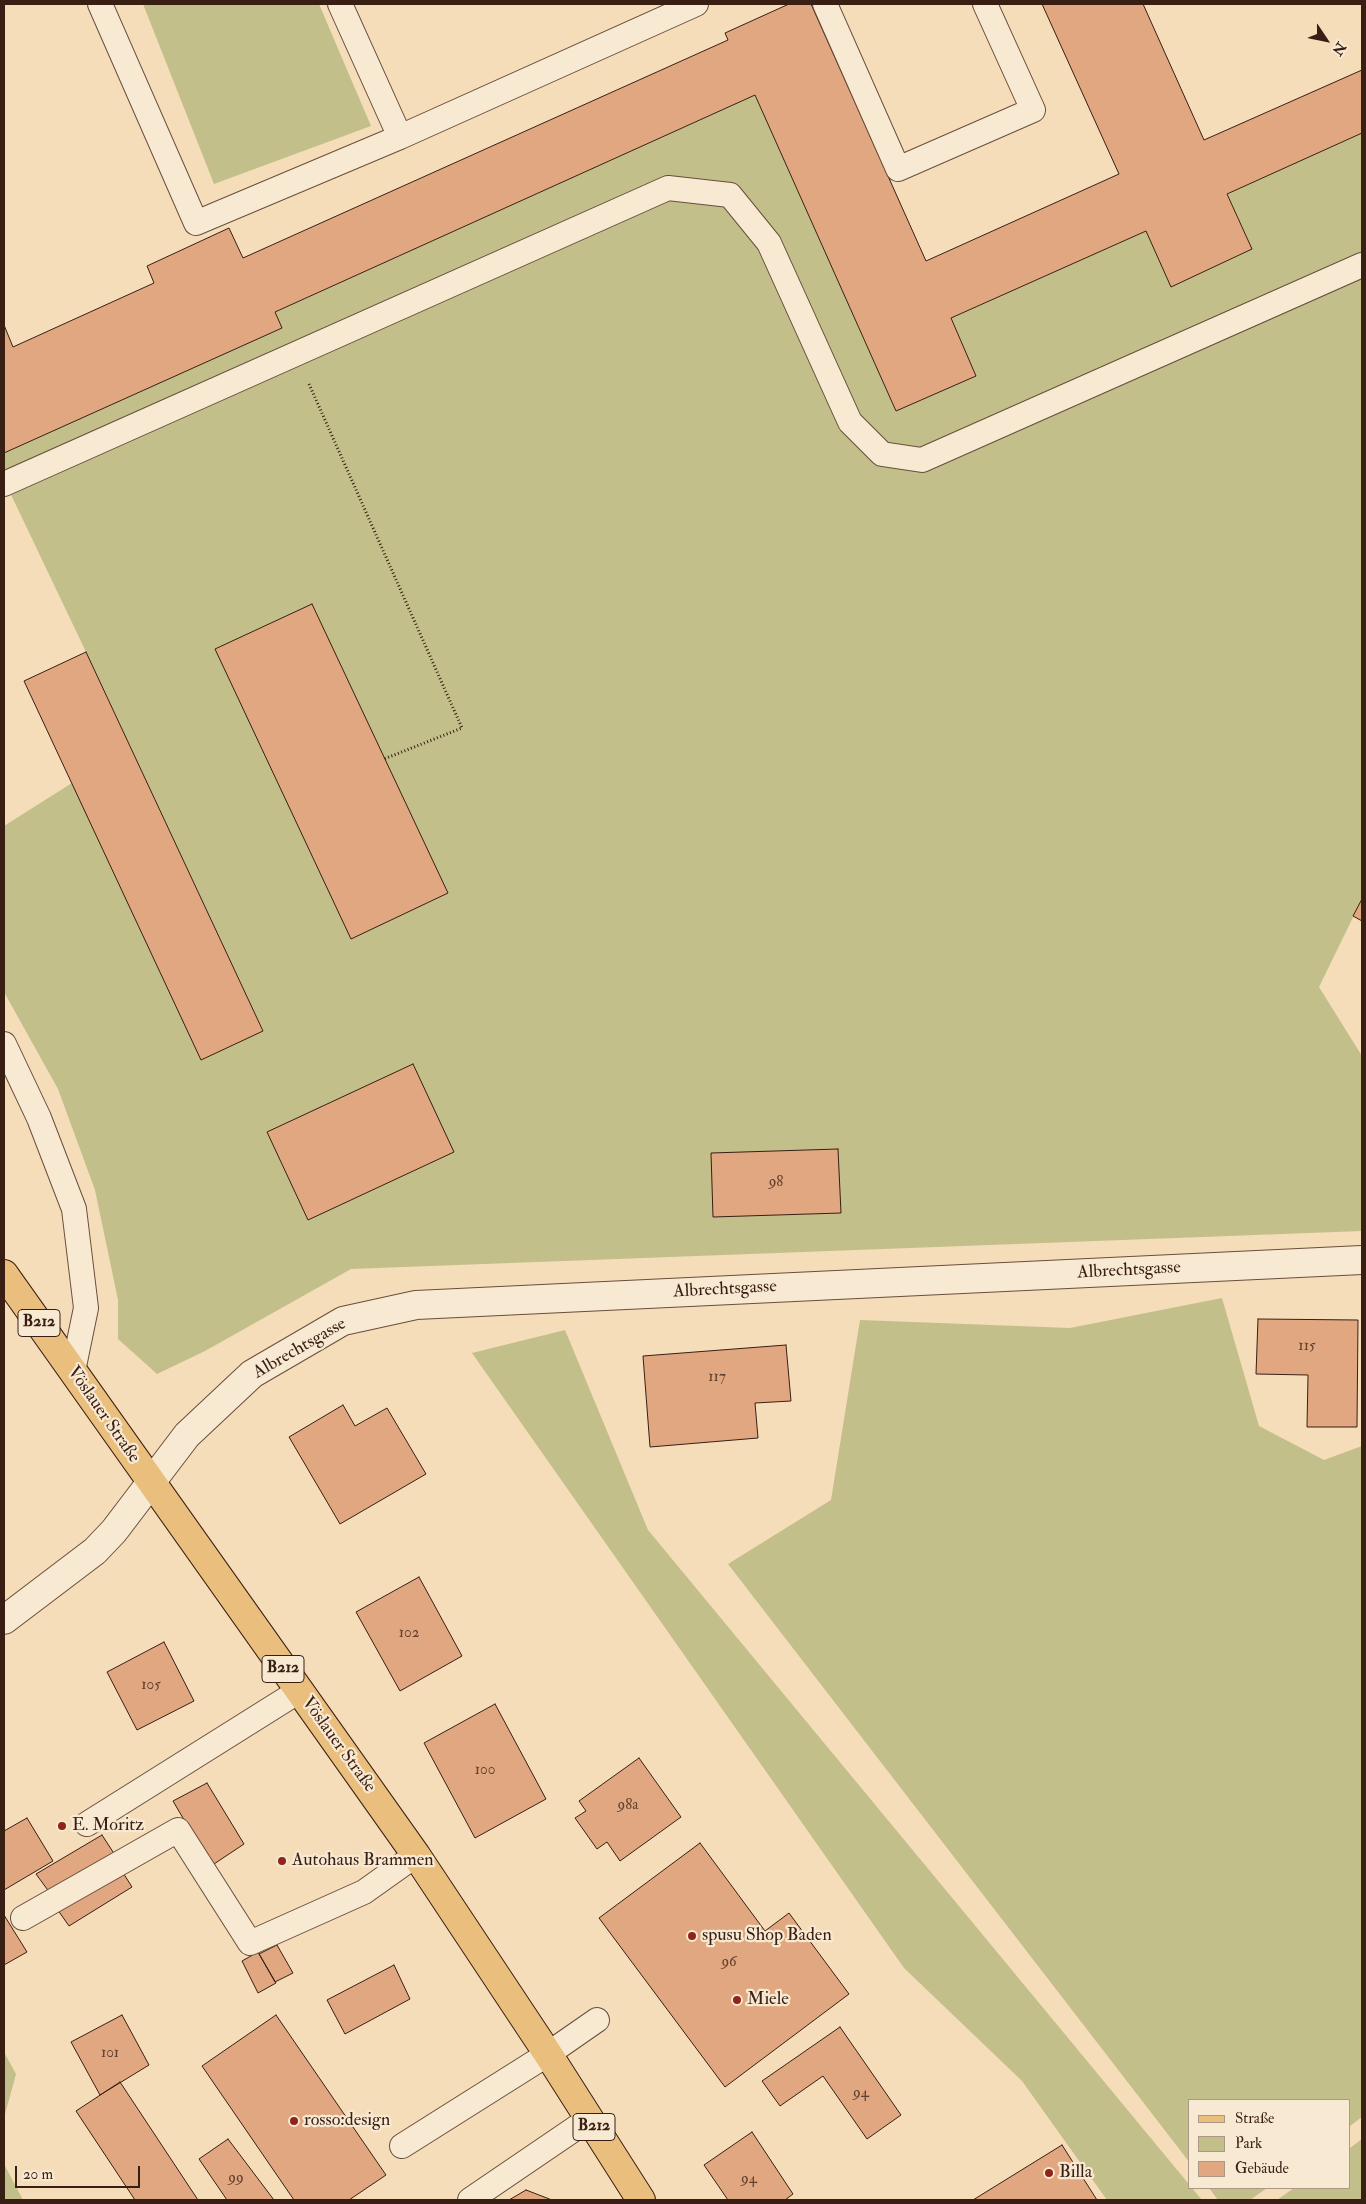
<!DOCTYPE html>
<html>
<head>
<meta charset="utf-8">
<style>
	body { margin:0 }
	#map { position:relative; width:1366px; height:2204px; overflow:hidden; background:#f5ddb9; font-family:"IM FELL Double Pica",serif }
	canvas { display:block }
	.frame { position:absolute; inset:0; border:5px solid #391e14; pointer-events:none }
	.legend { position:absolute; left:1188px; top:2099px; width:162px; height:90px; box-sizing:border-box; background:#f8e9d2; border:1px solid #ac9886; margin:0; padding:6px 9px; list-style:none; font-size:15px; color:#391e14 }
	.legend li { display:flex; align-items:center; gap:10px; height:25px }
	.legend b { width:25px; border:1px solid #ac9886 }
	.north { position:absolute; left:1301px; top:15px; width:50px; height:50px; -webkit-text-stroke:4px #f8e9d2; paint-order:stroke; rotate:124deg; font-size:14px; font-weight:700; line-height:20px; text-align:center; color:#391e14 }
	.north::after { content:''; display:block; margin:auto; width:18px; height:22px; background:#391e14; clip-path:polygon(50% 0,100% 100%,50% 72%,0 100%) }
	.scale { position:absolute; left:15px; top:2166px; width:125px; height:22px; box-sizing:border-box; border:2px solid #391e14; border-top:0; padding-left:6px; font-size:15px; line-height:18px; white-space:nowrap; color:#391e14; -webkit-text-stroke:4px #f8e9d2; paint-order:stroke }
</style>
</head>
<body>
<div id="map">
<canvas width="1366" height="2204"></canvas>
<div class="frame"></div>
<ul class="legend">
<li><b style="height:6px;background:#eabe7c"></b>Straße</li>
<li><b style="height:14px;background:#c3bf8a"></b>Park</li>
<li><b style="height:14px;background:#e0a780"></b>Gebäude</li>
</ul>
<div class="north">N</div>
<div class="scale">20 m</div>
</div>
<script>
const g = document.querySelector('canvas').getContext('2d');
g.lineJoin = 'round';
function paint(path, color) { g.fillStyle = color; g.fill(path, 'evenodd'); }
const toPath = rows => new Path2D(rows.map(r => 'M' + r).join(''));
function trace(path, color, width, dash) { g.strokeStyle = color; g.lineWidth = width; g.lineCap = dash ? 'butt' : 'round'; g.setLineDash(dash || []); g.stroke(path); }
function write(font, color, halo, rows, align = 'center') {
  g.font = font + ' "IM FELL Double Pica",serif'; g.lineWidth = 4.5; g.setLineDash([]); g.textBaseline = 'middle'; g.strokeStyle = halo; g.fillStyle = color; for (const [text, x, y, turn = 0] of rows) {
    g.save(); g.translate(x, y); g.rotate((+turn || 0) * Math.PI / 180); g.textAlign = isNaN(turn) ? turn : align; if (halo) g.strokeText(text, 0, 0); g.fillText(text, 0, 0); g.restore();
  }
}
const green = toPath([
	[143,4,319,4,371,126,214,184],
	[755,95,896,411,976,376,951,318,1146,231,1171,286,1252,249,1227,194,1362,133,1362,899,1319,987,1362,1056,1362,1231,351,1269,205,1351,157,1374,118,1339,118,1300,95,1190,58,1089,4,992,4,826,72,783,263,1031,86,652,4,480,4,453,281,328,275,312],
	[1222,1298,1259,1426,1324,1460,1362,1446,1362,2117,1350,2126,1350,2100,1190,2100,1190,2163,728,1564,831,1500,860,1320,1070,1328],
	[565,1330,648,1530,1202,2200,1107,2200,1022,2081,904,1968,472,1353],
	[4,2052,16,2074,4,2118],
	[1362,2139,1362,2200,1277,2200,1294,2188,1350,2188,1350,2148],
	[4,2164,23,2200,4,2200],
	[1209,2188,1267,2188,1250,2200,1218,2200]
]);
const building = toPath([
	[789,4,811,4,926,261,1119,174,1042,4,1143,4,1204,140,1362,70,1362,133,1227,194,1252,249,1171,287,1146,231,951,318,976,376,896,411,755,95,275,312,282,328,4,453,4,325,13,347,154,283,147,266,229,228,243,258,728,40,725,33,789,4],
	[312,604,448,893,351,939,215,649,312,604],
	[86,652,263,1031,201,1060,24,681,86,652],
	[1362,899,1362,921,1353,916,1362,899],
	[413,1064,454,1152,308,1220,267,1132,413,1064],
	[838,1149,841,1213,713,1217,711,1153,838,1149],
	[1258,1319,1358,1320,1357,1427,1307,1427,1308,1375,1256,1374,1258,1319],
	[786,1345,791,1401,755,1403,758,1438,650,1447,643,1356,786,1345],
	[343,1405,355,1426,387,1408,426,1474,340,1524,289,1437,343,1405],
	[419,1577,462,1656,400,1691,356,1612,419,1577],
	[164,1642,194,1701,137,1730,107,1672,164,1642],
	[495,1704,546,1799,475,1838,424,1743,495,1704],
	[639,1758,681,1817,620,1861,607,1842,597,1849,575,1818,586,1811,579,1801,639,1758],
	[207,1783,244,1844,211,1866,173,1801,207,1783],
	[27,1818,53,1861,4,1890,4,1831,27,1818],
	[102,1835,115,1855,50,1893,36,1874,102,1835],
	[700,1843,765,1931,789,1913,849,1994,725,2087,599,1918,700,1843],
	[120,1868,132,1887,69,1926,55,1906,120,1868],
	[4,1915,27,1952,4,1965,4,1915],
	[277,1945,293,1973,275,1982,259,1954,277,1945],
	[258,1952,276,1983,258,1993,242,1961,258,1952],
	[394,1965,410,1999,345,2034,327,2000,394,1965],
	[122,2015,149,2065,100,2095,71,2042,122,2015],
	[276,2015,386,2175,349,2200,294,2200,202,2066,276,2015],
	[840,2027,901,2115,867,2139,823,2076,780,2106,762,2081,840,2027],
	[120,2082,198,2200,135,2200,76,2111,120,2082],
	[752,2132,793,2194,785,2200,728,2200,704,2165,752,2132],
	[228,2139,274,2200,227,2200,199,2159,228,2139],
	[1062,2145,1097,2200,973,2200,1062,2145],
	[526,2190,552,2200,509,2200,526,2190]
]);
const path = toPath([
	[309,384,462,728,384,759]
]);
const lane = toPath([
	[100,4,196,223,400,137],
	[340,4,400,137,696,4],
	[825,4,898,169,1033,110,985,4],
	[4,484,668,188,730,195,769,243,850,422,882,454,922,460,1362,265],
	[4,1044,39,1118,74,1209,86,1308,73,1371],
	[87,1824,299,1691],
	[23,1918,178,1830,250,1943,364,1892,416,1855],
	[402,2146,548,2054,597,2020],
	[470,2200,589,2119]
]);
const street = toPath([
	[4,1620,95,1551,114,1531,187,1435,252,1374,343,1321,416,1305,1362,1260]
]);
const primary = toPath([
	[4,1274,416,1855,548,2054,641,2200]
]);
const markers = [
	[62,1826,5,"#8f2418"],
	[282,1861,5,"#8f2418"],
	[692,1936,5,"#8f2418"],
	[737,2000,5,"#8f2418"],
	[294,2121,5,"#8f2418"],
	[1049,2173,5,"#8f2418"]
];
const numberNames = [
	["98",776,1183],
	["115",1307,1347],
	["117",717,1378],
	["102",409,1634],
	["105",151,1686],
	["100",485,1771],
	["98a",628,1806],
	["96",729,1963],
	["101",110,2054],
	["94",861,2094],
	["99",236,2179],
	["94",749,2180]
];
const shields = [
	[39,1323,42],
	[283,1669,42],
	[594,2127,42]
];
const shieldNames = [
	["B212",39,1323],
	["B212",283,1669],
	["B212",594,2127]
];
const streetNames = [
	["Albrechtsgasse",1129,1271,-3],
	["Albrechtsgasse",725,1290,-3],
	["Albrechtsgasse",300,1349,-30],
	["Vöslauer Straße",103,1415,55],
	["Vöslauer Straße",338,1745,54]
];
const poiNames = [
	["E. Moritz",72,1826],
	["Autohaus Brammen",292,1861],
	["spusu Shop Baden",702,1936],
	["Miele",747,2000],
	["rosso:design",304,2121],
	["Billa",1059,2173]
];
paint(green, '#c3bf8a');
paint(building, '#e0a780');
trace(building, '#391e14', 1);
trace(lane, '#684e3d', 26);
trace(street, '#684e3d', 30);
trace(primary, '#391e14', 30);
trace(path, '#391e14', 3, [1, 2.5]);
trace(lane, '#f8e9d2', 24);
trace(street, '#f8e9d2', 28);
trace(primary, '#eabe7c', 28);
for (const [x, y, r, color] of markers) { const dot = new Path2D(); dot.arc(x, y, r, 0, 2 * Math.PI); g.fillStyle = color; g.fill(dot); trace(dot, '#f8e9d2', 2); }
write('15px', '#63402f', null, numberNames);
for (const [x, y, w] of shields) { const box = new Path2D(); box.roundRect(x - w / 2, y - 13.5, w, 27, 4); g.fillStyle = '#f8e9d2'; g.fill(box); trace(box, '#391e14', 1); }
write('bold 16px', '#391e14', null, shieldNames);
write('18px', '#391e14', '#f8e9d2', streetNames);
write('18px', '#391e14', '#f8e9d2', poiNames, 'left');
</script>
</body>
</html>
